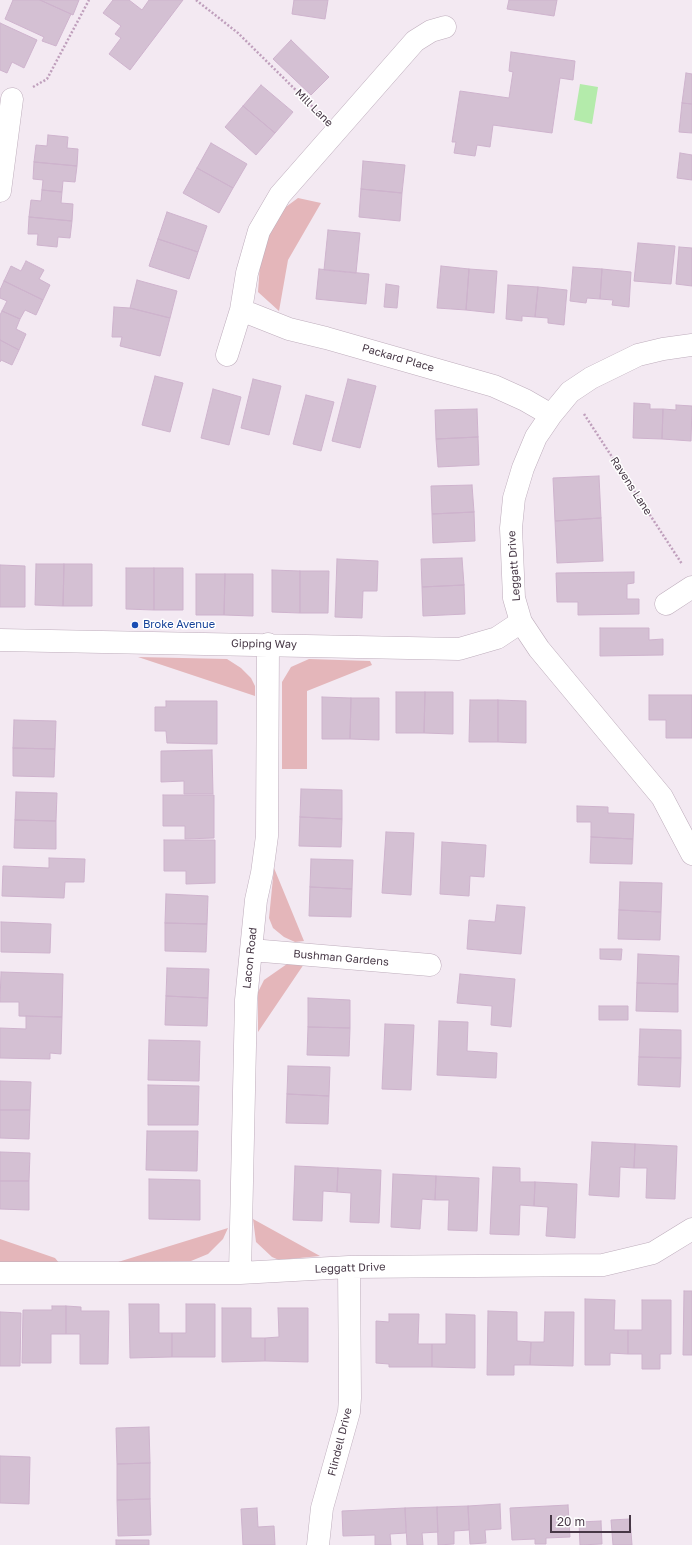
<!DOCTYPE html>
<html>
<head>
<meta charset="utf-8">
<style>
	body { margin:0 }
	#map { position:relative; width:692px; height:1545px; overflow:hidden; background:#f3e9f2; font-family:"Golos Text",sans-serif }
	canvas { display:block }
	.scale { position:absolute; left:550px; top:1515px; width:81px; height:18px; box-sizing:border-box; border:2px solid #473846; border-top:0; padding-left:5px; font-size:12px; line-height:14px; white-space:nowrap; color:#473846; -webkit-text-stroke:3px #fff; paint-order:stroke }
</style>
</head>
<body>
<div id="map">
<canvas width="692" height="1545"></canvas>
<div class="scale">20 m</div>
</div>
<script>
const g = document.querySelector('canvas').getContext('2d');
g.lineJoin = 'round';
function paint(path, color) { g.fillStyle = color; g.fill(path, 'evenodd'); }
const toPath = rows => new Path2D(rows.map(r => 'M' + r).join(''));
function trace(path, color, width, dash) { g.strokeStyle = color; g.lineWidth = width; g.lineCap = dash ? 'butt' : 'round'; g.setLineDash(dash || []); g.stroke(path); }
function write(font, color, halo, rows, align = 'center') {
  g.font = font + ' "Golos Text",sans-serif'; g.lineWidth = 3; g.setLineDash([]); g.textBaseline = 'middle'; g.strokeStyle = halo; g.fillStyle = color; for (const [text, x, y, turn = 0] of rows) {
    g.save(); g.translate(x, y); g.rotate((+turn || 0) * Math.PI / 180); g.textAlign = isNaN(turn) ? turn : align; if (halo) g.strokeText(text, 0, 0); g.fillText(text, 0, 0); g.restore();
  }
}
const green = toPath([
	[298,198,321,203,288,260,279,311,258,292,261,248,283,209],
	[138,657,227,659,241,668,251,678,255,686,255,696],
	[309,659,370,661,372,665,307,691,307,769,282,769,282,682,291,667],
	[274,868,304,941,295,942,284,937,273,928,269,918],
	[287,964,304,964,258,1032,258,992,264,980],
	[253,1219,320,1256,279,1260,272,1257,256,1242],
	[228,1228,223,1239,208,1254,191,1261,118,1262],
	[0,1239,55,1258,60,1264,0,1262]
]);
const water = toPath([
	[580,84,598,87,592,124,574,120]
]);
const building = toPath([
	[13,0,40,0,71,14,56,46,42,41,44,37,5,19,13,0],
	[40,0,79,0,73,15,40,0],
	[113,0,129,0,142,10,149,0,183,0,130,70,109,54,121,38,115,34,121,26,103,13,113,0],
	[294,0,328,0,325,19,292,14,294,0],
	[509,0,557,0,554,16,507,9,509,0],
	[0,23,37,40,24,68,12,62,7,73,0,70,0,23],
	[291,40,329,77,311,95,273,59,291,40],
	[511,52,575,61,573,80,560,78,552,133,493,125,490,147,477,145,475,156,454,153,456,142,452,142,460,91,509,98,513,72,509,71,511,52],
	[686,73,692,74,692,104,682,103,686,73],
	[261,85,293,112,275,133,243,106,261,85],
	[682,103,692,104,692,133,679,132,682,103],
	[243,106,275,133,256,155,225,127,243,106],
	[48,135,68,137,67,148,78,149,77,166,34,162,36,145,47,146,48,135],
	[211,143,247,164,233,188,197,168,211,143],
	[680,153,692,155,692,180,677,178,680,153],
	[363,161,405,165,402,193,361,189,363,161],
	[34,162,77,166,75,182,63,181,62,192,42,190,43,180,33,179,34,162],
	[197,168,233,188,219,213,183,193,197,168],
	[361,189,402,193,400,221,359,217,361,189],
	[42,190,62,192,61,203,73,204,72,221,29,217,31,200,41,201,42,190],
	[167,212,207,226,198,252,158,239,167,212],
	[29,217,72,221,70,238,58,237,57,247,37,245,38,234,28,234,29,217],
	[328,230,360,233,356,273,324,270,328,230],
	[158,239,198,252,189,279,149,266,158,239],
	[638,243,675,246,671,284,634,281,638,243],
	[679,247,692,248,692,286,676,284,679,247],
	[26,261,44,270,39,279,50,285,43,300,4,281,11,266,21,271,26,261],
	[441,266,469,269,466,310,437,308,441,266],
	[573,267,602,269,600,299,587,298,586,303,570,301,573,267],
	[319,269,369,274,366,304,316,299,319,269],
	[469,269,497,271,494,313,466,310,469,269],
	[602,269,631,272,629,307,612,305,613,300,600,299,602,269],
	[137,280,177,291,170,318,130,308,137,280],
	[4,281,43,300,36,315,25,310,20,319,2,311,7,301,0,298,0,290,4,281],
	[386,284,399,286,397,308,384,307,386,284],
	[508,285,538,287,535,317,522,316,522,321,506,319,508,285],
	[538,287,567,290,564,325,548,323,548,318,535,317,538,287],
	[114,307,130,308,170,318,160,356,120,346,122,337,112,337,114,307],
	[2,311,20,319,16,329,26,334,19,350,0,340,0,315,2,311],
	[0,340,19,350,12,365,1,360,0,362,0,340],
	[155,376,183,383,170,432,142,425,155,376],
	[253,379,281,386,269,435,241,428,253,379],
	[348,379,376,386,360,448,332,441,348,379],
	[213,389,241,397,229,445,201,438,213,389],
	[306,395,334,402,321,451,293,444,306,395],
	[634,403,650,404,650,409,663,409,662,439,633,438,634,403],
	[676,405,692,406,691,441,662,439,663,409,676,410,676,405],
	[477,409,478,437,436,439,435,410,477,409],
	[478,437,479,465,438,467,436,439,478,437],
	[599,476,601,518,555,521,553,478,599,476],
	[472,485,474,512,432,514,431,486,472,485],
	[474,512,475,541,433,543,432,514,474,512],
	[601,518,603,561,557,563,555,521,601,518],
	[462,558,464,585,422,587,421,559,462,558],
	[337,559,378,561,377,591,363,591,362,618,335,617,337,559],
	[36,564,64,564,63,606,35,605,36,564],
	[64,564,92,564,92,606,63,606,64,564],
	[0,565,25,566,25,607,0,607,0,565],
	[126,568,154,568,154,610,126,609,126,568],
	[154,568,183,568,183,610,154,610,154,568],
	[272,570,300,571,300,613,272,612,272,570],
	[300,571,329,571,328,613,300,613,300,571],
	[634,572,634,583,627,584,627,599,639,599,639,614,578,615,578,602,557,602,556,573,634,572],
	[196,574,225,574,224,615,196,615,196,574],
	[225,574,253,574,253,616,224,615,225,574],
	[464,585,465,614,423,616,422,587,464,585],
	[600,628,649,628,649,640,663,639,663,655,600,656,600,628],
	[396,692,425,692,424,733,396,733,396,692],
	[425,692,453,692,453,734,424,733,425,692],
	[649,695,692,695,692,738,666,738,666,720,649,720,649,695],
	[322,697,351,698,350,739,322,739,322,697],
	[351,698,379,698,379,740,350,739,351,698],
	[470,700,498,700,498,742,469,742,470,700],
	[498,700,526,701,526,743,498,742,498,700],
	[166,701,217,701,217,744,167,743,166,731,155,731,155,707,166,707,166,701],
	[14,720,56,721,55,749,13,748,14,720],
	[13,748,55,749,54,777,13,776,13,748],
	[212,750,213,794,184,794,184,781,161,782,161,751,212,750],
	[301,789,342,790,342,819,300,817,301,789],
	[16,792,57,793,56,821,15,820,16,792],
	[163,795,214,795,214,838,185,839,185,826,163,826,163,795],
	[577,806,608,807,608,813,634,814,633,839,591,837,591,822,577,822,577,806],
	[300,817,342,819,341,847,299,846,300,817],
	[15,820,56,821,56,849,14,848,15,820],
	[386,832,414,833,411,895,382,893,386,832],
	[591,837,633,839,632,864,590,863,591,837],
	[164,840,215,840,215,883,186,884,186,871,164,871,164,840],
	[442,842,486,845,484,877,470,876,469,896,440,894,442,842],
	[49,858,85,859,84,882,65,882,64,898,2,896,3,866,49,868,49,858],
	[311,859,353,860,352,889,310,887,311,859],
	[620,882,662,883,661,912,619,910,620,882],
	[310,887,352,889,351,917,309,916,310,887],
	[166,894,208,896,207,924,165,923,166,894],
	[497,905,525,907,521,954,467,949,469,920,495,922,497,905],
	[619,910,661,912,660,940,618,939,619,910],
	[1,922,51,924,50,953,1,952,1,922],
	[165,923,207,924,206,952,165,951,165,923],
	[600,949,622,949,621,960,600,959,600,949],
	[638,954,679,956,678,984,637,983,638,954],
	[167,968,209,969,208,998,166,996,167,968],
	[1,972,63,974,62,1017,19,1016,19,1002,0,1002,1,972],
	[460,974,515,979,511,1027,491,1025,492,1006,457,1003,460,974],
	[637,983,678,984,678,1012,636,1011,637,983],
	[166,996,208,998,207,1026,165,1025,166,996],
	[308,998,350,1000,350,1028,308,1027,308,998],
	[599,1006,628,1006,628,1020,599,1020,599,1006],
	[26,1016,62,1017,61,1054,50,1053,50,1059,0,1058,0,1028,26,1029,26,1016],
	[439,1021,468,1022,467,1051,497,1053,496,1078,437,1075,439,1021],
	[385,1024,414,1025,411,1090,382,1089,385,1024],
	[308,1027,350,1028,349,1056,307,1055,308,1027],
	[640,1029,681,1030,681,1058,639,1057,640,1029],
	[149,1040,200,1041,199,1081,148,1080,149,1040],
	[639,1057,681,1058,680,1087,638,1085,639,1057],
	[288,1066,330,1067,329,1096,287,1094,288,1066],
	[0,1081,31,1082,30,1110,0,1110,0,1081],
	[148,1085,199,1086,198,1125,148,1125,148,1085],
	[287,1094,329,1096,328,1124,286,1123,287,1094],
	[0,1110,30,1110,29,1139,0,1138,0,1110],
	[147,1131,198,1131,197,1171,146,1170,147,1131],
	[592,1142,635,1144,634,1168,620,1167,619,1197,589,1195,592,1142],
	[635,1144,677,1146,675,1199,646,1198,647,1168,634,1168,635,1144],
	[0,1152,30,1153,29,1181,0,1181,0,1152],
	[295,1166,338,1168,337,1192,323,1191,322,1221,293,1220,295,1166],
	[493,1167,520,1168,520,1182,535,1182,534,1206,520,1205,519,1235,490,1234,493,1167],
	[338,1168,381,1170,379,1223,350,1222,351,1193,337,1192,338,1168],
	[393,1174,436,1176,435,1200,422,1199,420,1229,391,1227,393,1174],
	[436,1176,479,1178,477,1231,448,1230,449,1200,435,1200,436,1176],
	[149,1179,200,1180,200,1220,149,1219,149,1179],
	[0,1181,29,1181,29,1210,0,1209,0,1181],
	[535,1182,577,1184,575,1238,546,1236,548,1207,534,1206,535,1182],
	[684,1291,692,1291,692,1355,683,1355,684,1291],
	[585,1299,615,1300,614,1330,628,1330,628,1354,610,1353,610,1365,585,1365,585,1299],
	[642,1300,671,1300,671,1354,660,1354,660,1369,642,1369,642,1354,628,1354,628,1330,642,1330,642,1300],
	[129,1304,159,1304,159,1333,172,1333,172,1357,130,1358,129,1304],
	[186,1304,215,1304,215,1357,172,1357,172,1333,186,1333,186,1304],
	[52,1306,66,1306,66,1334,51,1334,51,1363,22,1363,23,1310,52,1310,52,1306],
	[66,1306,81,1307,81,1311,109,1311,108,1364,80,1364,80,1334,66,1334,66,1306],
	[222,1308,251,1308,251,1338,265,1338,265,1361,222,1362,222,1308],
	[278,1308,308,1308,308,1362,265,1361,265,1338,279,1337,278,1308],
	[488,1311,517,1312,517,1341,531,1342,530,1365,514,1365,514,1375,487,1375,488,1311],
	[0,1312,21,1313,20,1366,0,1366,0,1312],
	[545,1312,574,1312,573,1366,530,1365,531,1342,544,1342,545,1312],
	[389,1314,419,1314,418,1344,432,1344,432,1367,389,1367,389,1364,376,1363,376,1321,389,1322,389,1314],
	[446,1314,475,1315,475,1368,432,1367,432,1344,446,1344,446,1314],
	[149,1427,150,1463,117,1464,116,1428,149,1427],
	[0,1456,30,1457,29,1504,0,1503,0,1456],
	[150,1463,150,1499,117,1500,117,1464,150,1463],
	[150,1499,151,1535,118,1536,117,1500,150,1499],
	[500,1504,501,1529,485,1530,486,1543,470,1544,468,1506,500,1504],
	[568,1505,570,1537,546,1538,546,1544,535,1544,535,1539,512,1540,510,1508,568,1505],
	[468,1506,469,1530,454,1531,454,1544,438,1545,437,1507,468,1506],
	[437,1507,438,1532,422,1533,423,1545,407,1545,405,1508,437,1507],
	[257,1508,258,1527,274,1526,275,1545,243,1545,241,1509,257,1508],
	[405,1508,406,1533,390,1534,391,1545,375,1545,375,1535,343,1536,342,1511,405,1508],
	[630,1519,632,1545,613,1545,611,1520,630,1519],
	[601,1521,602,1544,580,1545,579,1522,601,1521],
	[116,1540,149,1540,149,1545,116,1545,116,1540]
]);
const path = toPath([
	[196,0,238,33,319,113],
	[33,87,47,79,89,0],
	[584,414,682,564]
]);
const minor = toPath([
	[445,27,431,31,415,41,280,195,259,231,247,273,241,310,289,329,326,338,494,386,525,400,551,415],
	[0,191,12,99],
	[692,345,663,349,638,355,591,378,570,392,551,415,536,437,523,468,514,498,511,528,514,598,521,622,539,649,662,797,692,854],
	[227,355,241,310],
	[666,604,692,587],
	[0,640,459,649,497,638,521,622],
	[251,950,430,965],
	[0,1273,240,1273,349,1267,603,1265,653,1253,692,1229],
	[240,1273,246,1000,256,900,262,873,267,836,268,644],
	[318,1545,322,1508,349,1412,350,1398,349,1267]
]);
const markers = [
	[135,625,4,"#1a4fb4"]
];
const streetNames = [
	["Mill Lane",314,108,45],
	["Packard Place",398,358,16],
	["Ravens Lane",631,486,57],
	["Leggatt Drive",514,566,-94],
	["Gipping Way",264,644,1],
	["Lacon Road",250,958,-84],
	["Bushman Gardens",341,958,5],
	["Leggatt Drive",350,1268,-2],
	["Flindell Drive",340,1442,-76]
];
const transitNames = [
	["Broke Avenue",143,625]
];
paint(green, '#e4b6ba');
paint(water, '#b4ebab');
paint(building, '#d4c0d3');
trace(building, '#ceb3cd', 1);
trace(minor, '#beadbc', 23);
trace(path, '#bf9fbc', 2.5, [2, 2]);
trace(minor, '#fff', 22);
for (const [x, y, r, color] of markers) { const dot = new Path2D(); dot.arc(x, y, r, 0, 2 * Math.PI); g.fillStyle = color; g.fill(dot); trace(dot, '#fff', 1.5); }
write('11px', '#473846', '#fff', streetNames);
write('11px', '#164399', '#fff', transitNames, 'left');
</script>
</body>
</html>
